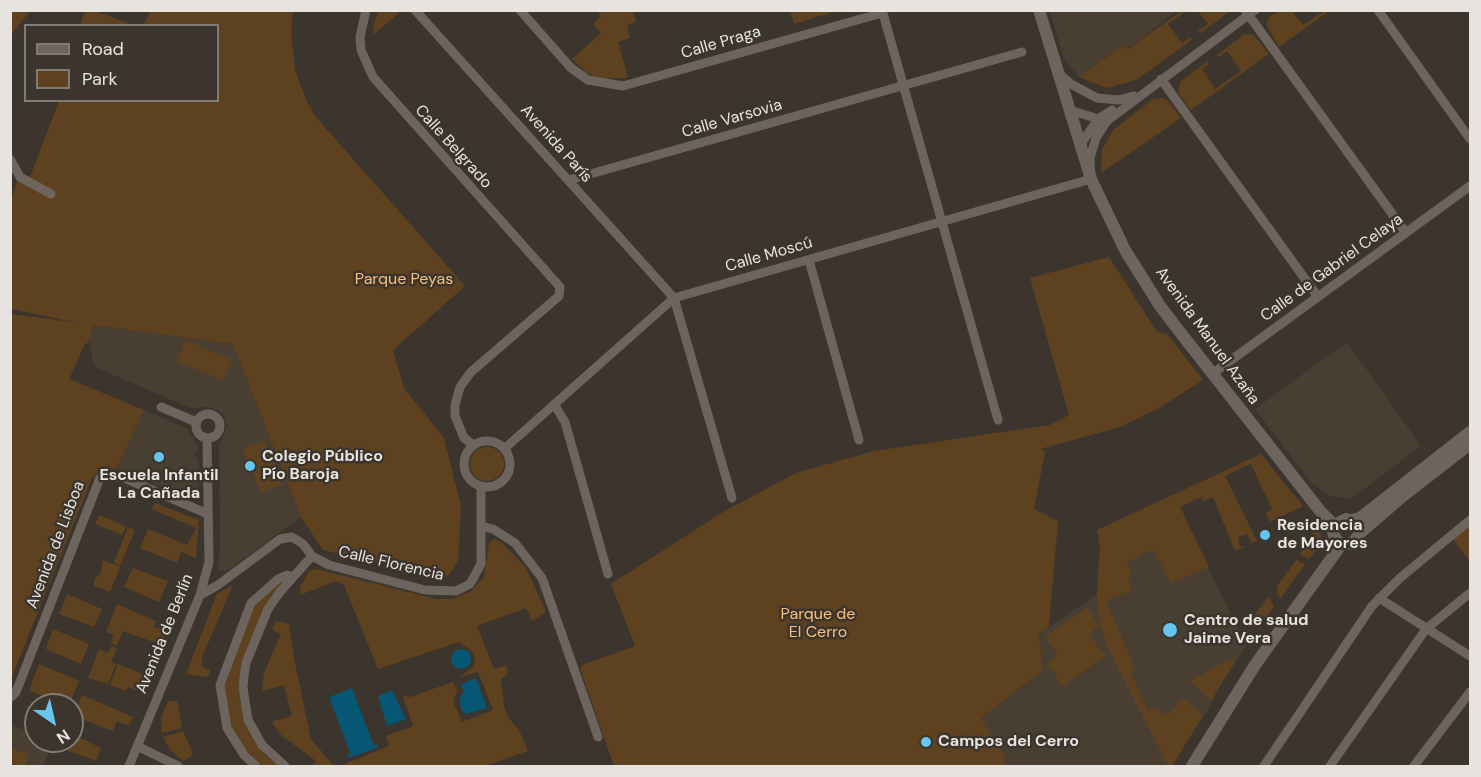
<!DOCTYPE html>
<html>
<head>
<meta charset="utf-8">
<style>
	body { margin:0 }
	#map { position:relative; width:1481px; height:777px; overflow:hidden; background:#3c352d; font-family:"DM Sans",sans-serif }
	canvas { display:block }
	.frame { position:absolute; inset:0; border:12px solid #e7e3de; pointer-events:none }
	.legend { position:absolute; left:24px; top:24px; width:195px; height:78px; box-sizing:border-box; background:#3c352d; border:2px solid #807b74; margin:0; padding:8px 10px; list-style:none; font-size:18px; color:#e7e3de }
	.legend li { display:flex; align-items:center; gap:12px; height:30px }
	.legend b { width:30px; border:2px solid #807b74 }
	.north { position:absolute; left:24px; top:693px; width:60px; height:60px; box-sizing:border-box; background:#3c352d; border:2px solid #807b74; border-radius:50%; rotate:146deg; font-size:16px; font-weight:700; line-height:24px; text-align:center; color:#e7e3de }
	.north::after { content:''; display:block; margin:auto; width:21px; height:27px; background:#65c5ee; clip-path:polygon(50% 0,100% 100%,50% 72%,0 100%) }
</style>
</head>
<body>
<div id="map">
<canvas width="1481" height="777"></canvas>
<div class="frame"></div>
<ul class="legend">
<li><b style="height:8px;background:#6d655d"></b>Road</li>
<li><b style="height:16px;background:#5e4220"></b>Park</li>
</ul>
<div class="north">N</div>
</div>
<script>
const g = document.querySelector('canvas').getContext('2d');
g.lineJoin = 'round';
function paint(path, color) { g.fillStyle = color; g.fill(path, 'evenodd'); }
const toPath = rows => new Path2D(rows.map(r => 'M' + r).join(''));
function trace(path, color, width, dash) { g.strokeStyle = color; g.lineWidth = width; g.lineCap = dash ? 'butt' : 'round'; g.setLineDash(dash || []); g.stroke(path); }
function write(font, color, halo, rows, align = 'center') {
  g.font = font + ' "DM Sans",sans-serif'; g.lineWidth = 5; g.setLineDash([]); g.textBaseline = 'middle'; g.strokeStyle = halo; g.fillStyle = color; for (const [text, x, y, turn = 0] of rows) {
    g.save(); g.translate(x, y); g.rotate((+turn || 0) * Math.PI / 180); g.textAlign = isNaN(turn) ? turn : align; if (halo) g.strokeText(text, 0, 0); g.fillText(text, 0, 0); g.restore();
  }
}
const built = toPath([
	[1178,10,1127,49,1124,45,1079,77,1064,59,1050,11],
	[93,325,233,344,301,517,225,572,218,569,220,547,219,446,227,426,223,414,211,407,191,408,97,368,93,362,89,341],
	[1347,342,1421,446,1351,499,1328,495,1310,481,1255,409],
	[144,410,186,428,197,444,198,449,194,452,199,464,198,501,117,469],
	[1174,494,1246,647,1214,694,1216,696,1172,766,1004,766,1005,756,980,719,1043,670,1039,634,1097,594,1100,547,1097,530],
	[10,724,36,735,36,741,53,741,43,766,11,766]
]);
const green = toPath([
	[11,10,30,11,11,35,10,11],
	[85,10,96,11,132,25,80,25],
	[151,11,293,11,291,33,295,70,307,102,315,116,465,286,393,350,404,388,444,438,461,506,458,562,448,576,323,550,301,517,233,344,93,325,89,342,85,344,69,379,144,410,117,469,103,468,92,478,11,679,11,314,79,323,11,309,11,201,18,177,30,177,59,101,218,100,218,26,143,25],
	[378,11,401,11,373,35,374,24],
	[597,11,633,11,636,22,627,25,630,38,618,42,628,78,599,78,587,73,572,59,601,33,593,24,601,16],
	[790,11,790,10,836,11,794,24],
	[1181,11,1186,11,1168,24,1182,43,1190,37,1192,40,1136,80,1107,88,1079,77,1124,45,1128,49],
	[1198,11,1230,11,1200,34,1198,31,1208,24],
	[1278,11,1292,11,1303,25,1324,11,1329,11,1279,47,1266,24,1269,17],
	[1245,34,1254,35,1269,54,1191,110,1178,93,1180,82,1208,61,1209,64,1202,69,1215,89,1241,71,1227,51,1219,57,1217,55],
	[1163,98,1169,102,1181,118,1101,173,1102,150,1113,130,1153,99],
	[1109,257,1157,332,1167,334,1203,380,1159,408,1120,427,1040,449,1045,452,1034,509,1058,521,1049,626,1039,634,1043,670,981,718,1005,757,1004,766,614,766,580,669,582,665,635,646,611,584,723,512,796,473,874,451,1050,425,1069,415,1030,278],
	[186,340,233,360,223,381,177,361],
	[265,441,282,484,261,493,243,449],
	'470 464a17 17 0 1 1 34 0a17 17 0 1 1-34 0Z',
	[1261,454,1303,506,1270,522,1266,513,1272,509,1251,464,1225,476,1257,541,1248,545,1251,542,1247,534,1240,536,1238,541,1240,546,1244,547,1235,551,1213,497,1203,501,1201,497,1180,507,1209,567,1171,584,1153,549,1127,562,1132,577,1128,579,1132,590,1106,601,1135,668,1130,671,1148,711,1153,709,1168,715,1183,698,1203,715,1172,766,1168,766,1108,648,1100,625,1097,594,1100,547,1097,530],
	[155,503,199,520,196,558,181,552,177,563,140,548,148,529,187,545,196,528,152,509],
	[99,515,126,526,122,535,95,524],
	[1317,525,1323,541,1309,559,1300,554],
	[1469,525,1470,526,1470,562,1452,538],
	[128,527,135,530,120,566,114,563],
	[494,539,501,542,526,568,546,612,532,621,526,608,477,626,494,669,506,666,508,673,501,679,504,706,508,717,519,730,528,751,485,766,345,766,347,763,389,746,386,736,413,726,403,696,410,697,453,682,457,691,453,701,462,722,493,710,478,672,459,677,472,668,475,661,473,652,459,642,378,669,344,585,336,581,300,595,300,587,309,571,316,569,436,599,452,599,470,592,484,577,489,544],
	[103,560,120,567,110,592,94,586,94,580,101,572],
	[1296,560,1305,564,1280,599,1277,594,1277,586],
	[133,568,168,581,159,602,124,587],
	[282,581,284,584,264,609,241,665,238,689,243,717,252,737,264,754,279,766,262,766,240,743,231,726,224,688,241,635,257,601],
	[233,585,203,655,201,666,211,670,208,677,186,674,217,594],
	[67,594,102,609,94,627,59,614],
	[1269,596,1274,606,1259,629,1250,621],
	[117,604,156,621,154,627,167,632,162,645,123,631,117,646,111,643,114,635,106,632],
	[1087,607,1099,626,1089,634,1105,656,1063,686,1047,663,1058,655,1045,637],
	[276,621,289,624,294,659,311,739,334,766,312,766,316,761,281,735,273,724,273,721,292,716,284,685,262,691,264,673,281,634,272,630],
	[53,629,89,644,81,664,46,649],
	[111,646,117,648,111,662,116,664,108,684,88,678,99,649,108,653],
	[1227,660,1236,660,1211,701,1191,681],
	[39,664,79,681,69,705,61,705,29,690],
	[118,664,149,677,143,693,128,687,126,691,110,685],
	[82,695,133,717,129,726,117,721,113,731,73,716],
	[168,701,178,701,182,728,162,733,161,718],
	[183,731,193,754,184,761,170,750,163,737],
	[72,734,101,748,96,761,64,749,67,741,72,741],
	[10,748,29,754,25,766,11,766]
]);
const water = toPath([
	'451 659a10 10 0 1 1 20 0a10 10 0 1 1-20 0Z',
	[476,678,487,708,466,714,461,710,460,697,464,692,461,684],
	[352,688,374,746,376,743,378,747,349,758,347,754,351,755,329,697],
	[392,690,406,719,387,726,378,696]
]);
const minor = toPath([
	[366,10,360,37,361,50,373,77,560,287,559,296,471,372,460,387,455,405,455,416,464,438,474,445],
	[415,10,674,298,732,498],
	[520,10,571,68,588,80,623,86,882,13],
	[882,10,998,420],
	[1245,10,1406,233],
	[1378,10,1470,139],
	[1057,72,1071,84,1097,98,1118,100,1134,96],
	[1161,79,1318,297],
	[1069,110,1102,120],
	[1081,149,1083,141,1098,119,1112,110],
	[10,159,20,177,51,194],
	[569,180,1022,52],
	[809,260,859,440],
	[1212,374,1470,186],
	[554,404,565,422,608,574],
	[161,407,196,422],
	'196 426a12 12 0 1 1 24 0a12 12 0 1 1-24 0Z',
	'464 464a23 23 0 1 1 46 0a23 23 0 1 1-46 0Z',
	[504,449,674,298,1091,179,1090,158,1096,138,1107,121,1255,10],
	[481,526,493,529,515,543,542,578,598,737],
	[200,595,218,585,280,539,292,537,303,544,312,556,329,565,425,590,456,591,470,584,481,564,481,486],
	[1379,598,1470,656],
	[10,698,16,692,100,478,108,475,122,477,208,514],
	[137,746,178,766],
	[129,766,200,595,209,562,207,438],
	[256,766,244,755,227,728,220,685,251,603,278,579,287,575,293,577],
	[285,766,262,745,248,720,243,688,244,676,246,663,268,609,280,592,312,556],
	[1264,766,1372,606,1400,578,1470,520],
	[1330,766,1426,629,1470,593],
	[1414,766,1470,692]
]);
const tertiary = toPath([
	[1039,10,1091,179,1125,250,1160,306,1183,336,1321,512,1335,526],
	[1352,520,1360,518,1470,432],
	[1341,545,1353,543,1360,533,1403,496,1470,444],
	[1341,545,1334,536,1333,530,1336,524,1346,519,1358,525],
	[1192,766,1255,665,1341,545]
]);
const markers = [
	[159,457,6,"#65c5ee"],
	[250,466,6,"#65c5ee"],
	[1265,535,6,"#65c5ee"],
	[1170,630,8,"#65c5ee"],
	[926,742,6,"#65c5ee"]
];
const streetNames = [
	["Calle Praga",721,43,-16],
	["Calle Varsovia",732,119,-16],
	["Avenida París",556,144,48],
	["Calle Belgrado",453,147,48],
	["Calle Moscú",769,255,-16],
	["Calle de Gabriel Celaya",1332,268,-36],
	["Avenida Manuel Azaña",1207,336,54],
	["Avenida de Lisboa",56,545,-69],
	["Calle Florencia",391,564,13],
	["Avenida de Berlín",165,634,-68]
];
const parkNames = [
	["Parque Peyas",404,280],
	["Parque de",818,615],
	["El Cerro",818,633]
];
const poiNames = [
	["Colegio Público",262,457],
	["Pío Baroja",262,475],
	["Escuela Infantil",159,476,"center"],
	["La Cañada",159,494,"center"],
	["Residencia",1277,526],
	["de Mayores",1277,544],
	["Centro de salud",1184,621],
	["Jaime Vera",1184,639],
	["Campos del Cerro",938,742]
];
paint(built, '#493e32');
paint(green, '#5e4220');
paint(water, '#065773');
trace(minor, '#6d655d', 9);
trace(tertiary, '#6d655d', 12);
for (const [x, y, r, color] of markers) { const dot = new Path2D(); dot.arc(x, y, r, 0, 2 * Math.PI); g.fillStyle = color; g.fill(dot); trace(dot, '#3c352d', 2); }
write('16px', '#e7e3de', '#3c352d', streetNames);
write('16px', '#f9c07d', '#3c352d', parkNames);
write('bold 16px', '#e7e3de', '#3c352d', poiNames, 'left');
</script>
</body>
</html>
